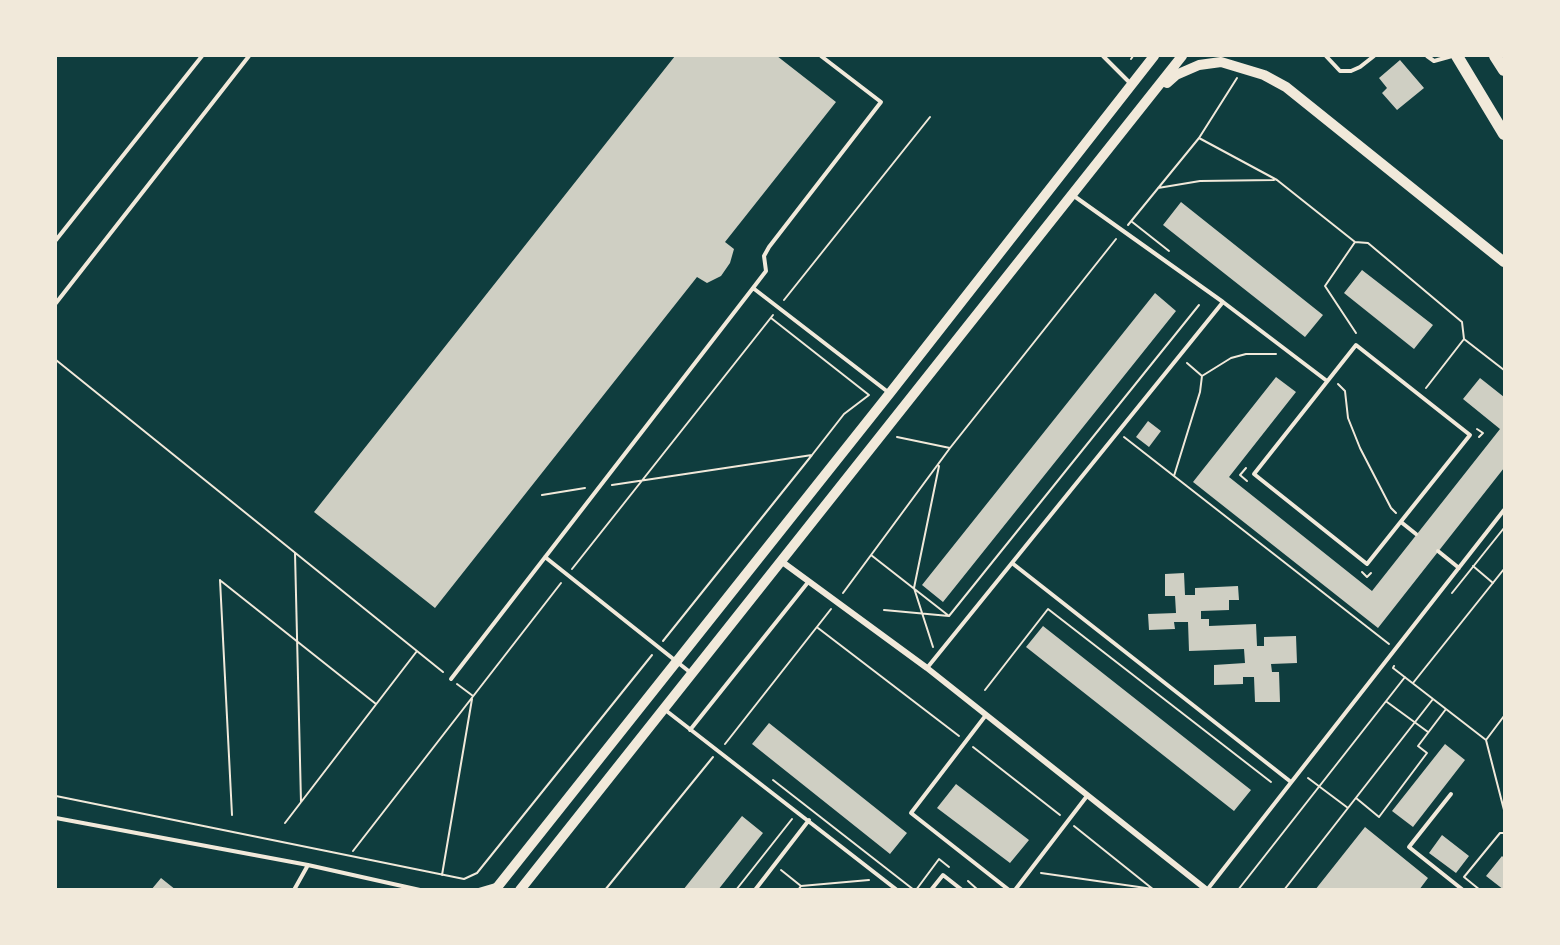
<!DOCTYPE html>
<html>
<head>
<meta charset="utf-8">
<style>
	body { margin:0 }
	#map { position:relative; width:1560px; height:945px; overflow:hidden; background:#0f3d3e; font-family:"Golos Text",sans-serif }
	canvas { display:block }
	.frame { position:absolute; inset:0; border:57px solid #f1e9da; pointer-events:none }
</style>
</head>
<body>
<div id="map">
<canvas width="1560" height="945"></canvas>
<div class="frame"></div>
</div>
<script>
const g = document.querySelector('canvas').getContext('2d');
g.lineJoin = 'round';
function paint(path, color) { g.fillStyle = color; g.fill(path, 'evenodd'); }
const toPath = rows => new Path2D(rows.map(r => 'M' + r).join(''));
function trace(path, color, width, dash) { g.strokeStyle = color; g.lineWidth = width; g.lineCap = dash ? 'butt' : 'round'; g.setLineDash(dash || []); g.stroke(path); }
const building = toPath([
	[675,56,777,56,836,102,725,242,734,249,730,263,721,276,707,283,697,277,435,608,314,512],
	[1400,60,1424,88,1397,110,1382,93,1387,88,1379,78],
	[1181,202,1323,315,1305,337,1163,225],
	[1362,270,1433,325,1414,349,1344,293],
	[1155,293,1176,311,943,602,922,585],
	[1276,377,1296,392,1229,477,1372,591,1500,429,1463,399,1480,378,1504,397,1504,468,1378,628,1193,482],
	[1148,421,1161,431,1149,447,1136,437],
	[1184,573,1185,595,1195,595,1195,588,1238,586,1239,600,1229,600,1229,610,1201,611,1201,619,1209,619,1209,626,1256,624,1257,646,1264,646,1264,637,1296,636,1297,663,1271,664,1272,672,1279,672,1280,702,1255,702,1254,677,1243,677,1243,684,1214,685,1214,665,1245,663,1244,649,1189,651,1188,622,1174,622,1175,629,1149,630,1148,614,1176,613,1175,596,1165,596,1165,574],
	[1043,626,1251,790,1234,811,1026,647],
	[769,723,907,833,890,854,752,744],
	[1445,744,1465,760,1413,827,1392,811],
	[956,784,1029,840,1010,863,937,808],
	[742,816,763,833,718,890,683,890],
	[1365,827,1428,878,1419,890,1315,890],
	[1442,835,1469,856,1456,873,1429,853],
	[1502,856,1504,858,1504,890,1486,876],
	[161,878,176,890,151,890]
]);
const path = toPath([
	[1131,59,1133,56],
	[1199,138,1277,180,1355,242,1368,243,1462,322,1464,339,1426,388],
	[1158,188,1200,181,1274,180],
	[1131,221,1169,251],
	[1128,225,1199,138,1237,78],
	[1355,242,1325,286,1356,333],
	[784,300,930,117],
	[1464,339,1504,370],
	[56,360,443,672],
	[1187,363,1202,376,1231,358,1246,354,1276,354],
	[1338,384,1345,391,1348,418,1360,448,1391,508,1396,513],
	[1477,429,1483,433,1479,437],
	[897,437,950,448],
	[1124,437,1389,644],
	[1246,468,1240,475,1247,481],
	[1174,476,1200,392,1202,376],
	[612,485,812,455,844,414,869,395,771,318],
	[542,495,585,488],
	[295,553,301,802],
	[871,555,949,616,1199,305],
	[1473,566,1493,583],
	[572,569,773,315],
	[1362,572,1367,577,1371,573],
	[220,580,232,815],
	[221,581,376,704],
	[843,593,950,448,1116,239],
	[1452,593,1504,528],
	[884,610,949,616],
	[818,628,959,736],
	[663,641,812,455],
	[933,647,914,588,939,466],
	[1394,666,1393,668,1486,740],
	[1413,683,1504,569],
	[457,684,473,696],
	[985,690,1048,609,1271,782],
	[1387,702,1428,732],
	[1504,716,1486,740,1504,810],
	[725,744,831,609],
	[973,747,1060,815],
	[1308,778,1348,808],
	[773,780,914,890],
	[56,796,464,879,477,873,652,655],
	[1356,798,1379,817,1427,753,1418,746,1446,709],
	[285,823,417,651],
	[1074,826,1154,890],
	[353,851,561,583],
	[781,870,801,886,798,890],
	[1041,873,1153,889],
	[442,875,472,699],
	[968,881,978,890],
	[801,886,869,880],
	[605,890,713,757],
	[736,890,792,819],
	[916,890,939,859,949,867],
	[1238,890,1405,677],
	[1284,890,1433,699],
	[1480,890,1464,877,1500,833,1504,833]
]);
const service = toPath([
	[1103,56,1131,84],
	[1326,56,1340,71,1351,71,1360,67,1374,56],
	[1427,56,1434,61,1452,56],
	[1074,196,1223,302,1327,381],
	[56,240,202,56],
	[753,288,888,392],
	[56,303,249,56],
	[1356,345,1470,435,1367,564,1254,474,1356,345],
	[1401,522,1416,534],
	[1438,551,1459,568],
	[545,557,691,673],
	[1012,563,1291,782],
	[927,668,1223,302],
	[451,679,753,288,766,271,764,256,769,247,881,102,821,56],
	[664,709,897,890],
	[986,715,911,813,1009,890],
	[690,730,809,581],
	[1451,794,1409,847,1463,890],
	[56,818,308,865,420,890],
	[294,890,308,865],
	[479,890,496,885],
	[755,890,809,820],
	[931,890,943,875,962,890],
	[1015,890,1087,796],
	[1207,890,1504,510]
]);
const minor = toPath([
	[781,561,927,668,1207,890]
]);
const secondary = toPath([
	[1167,83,1176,75,1199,65,1221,62,1264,75,1286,87,1504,262],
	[495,890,890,393,1154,56],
	[520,890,1182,56]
]);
const primary = toPath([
	[1457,56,1504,134],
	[1495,56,1504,70]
]);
paint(building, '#cfcfc3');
trace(path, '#f1e9da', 2);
trace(service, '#f1e9da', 4);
trace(minor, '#f1e9da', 6);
trace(secondary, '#f1e9da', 10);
trace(primary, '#f1e9da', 12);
</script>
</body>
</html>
